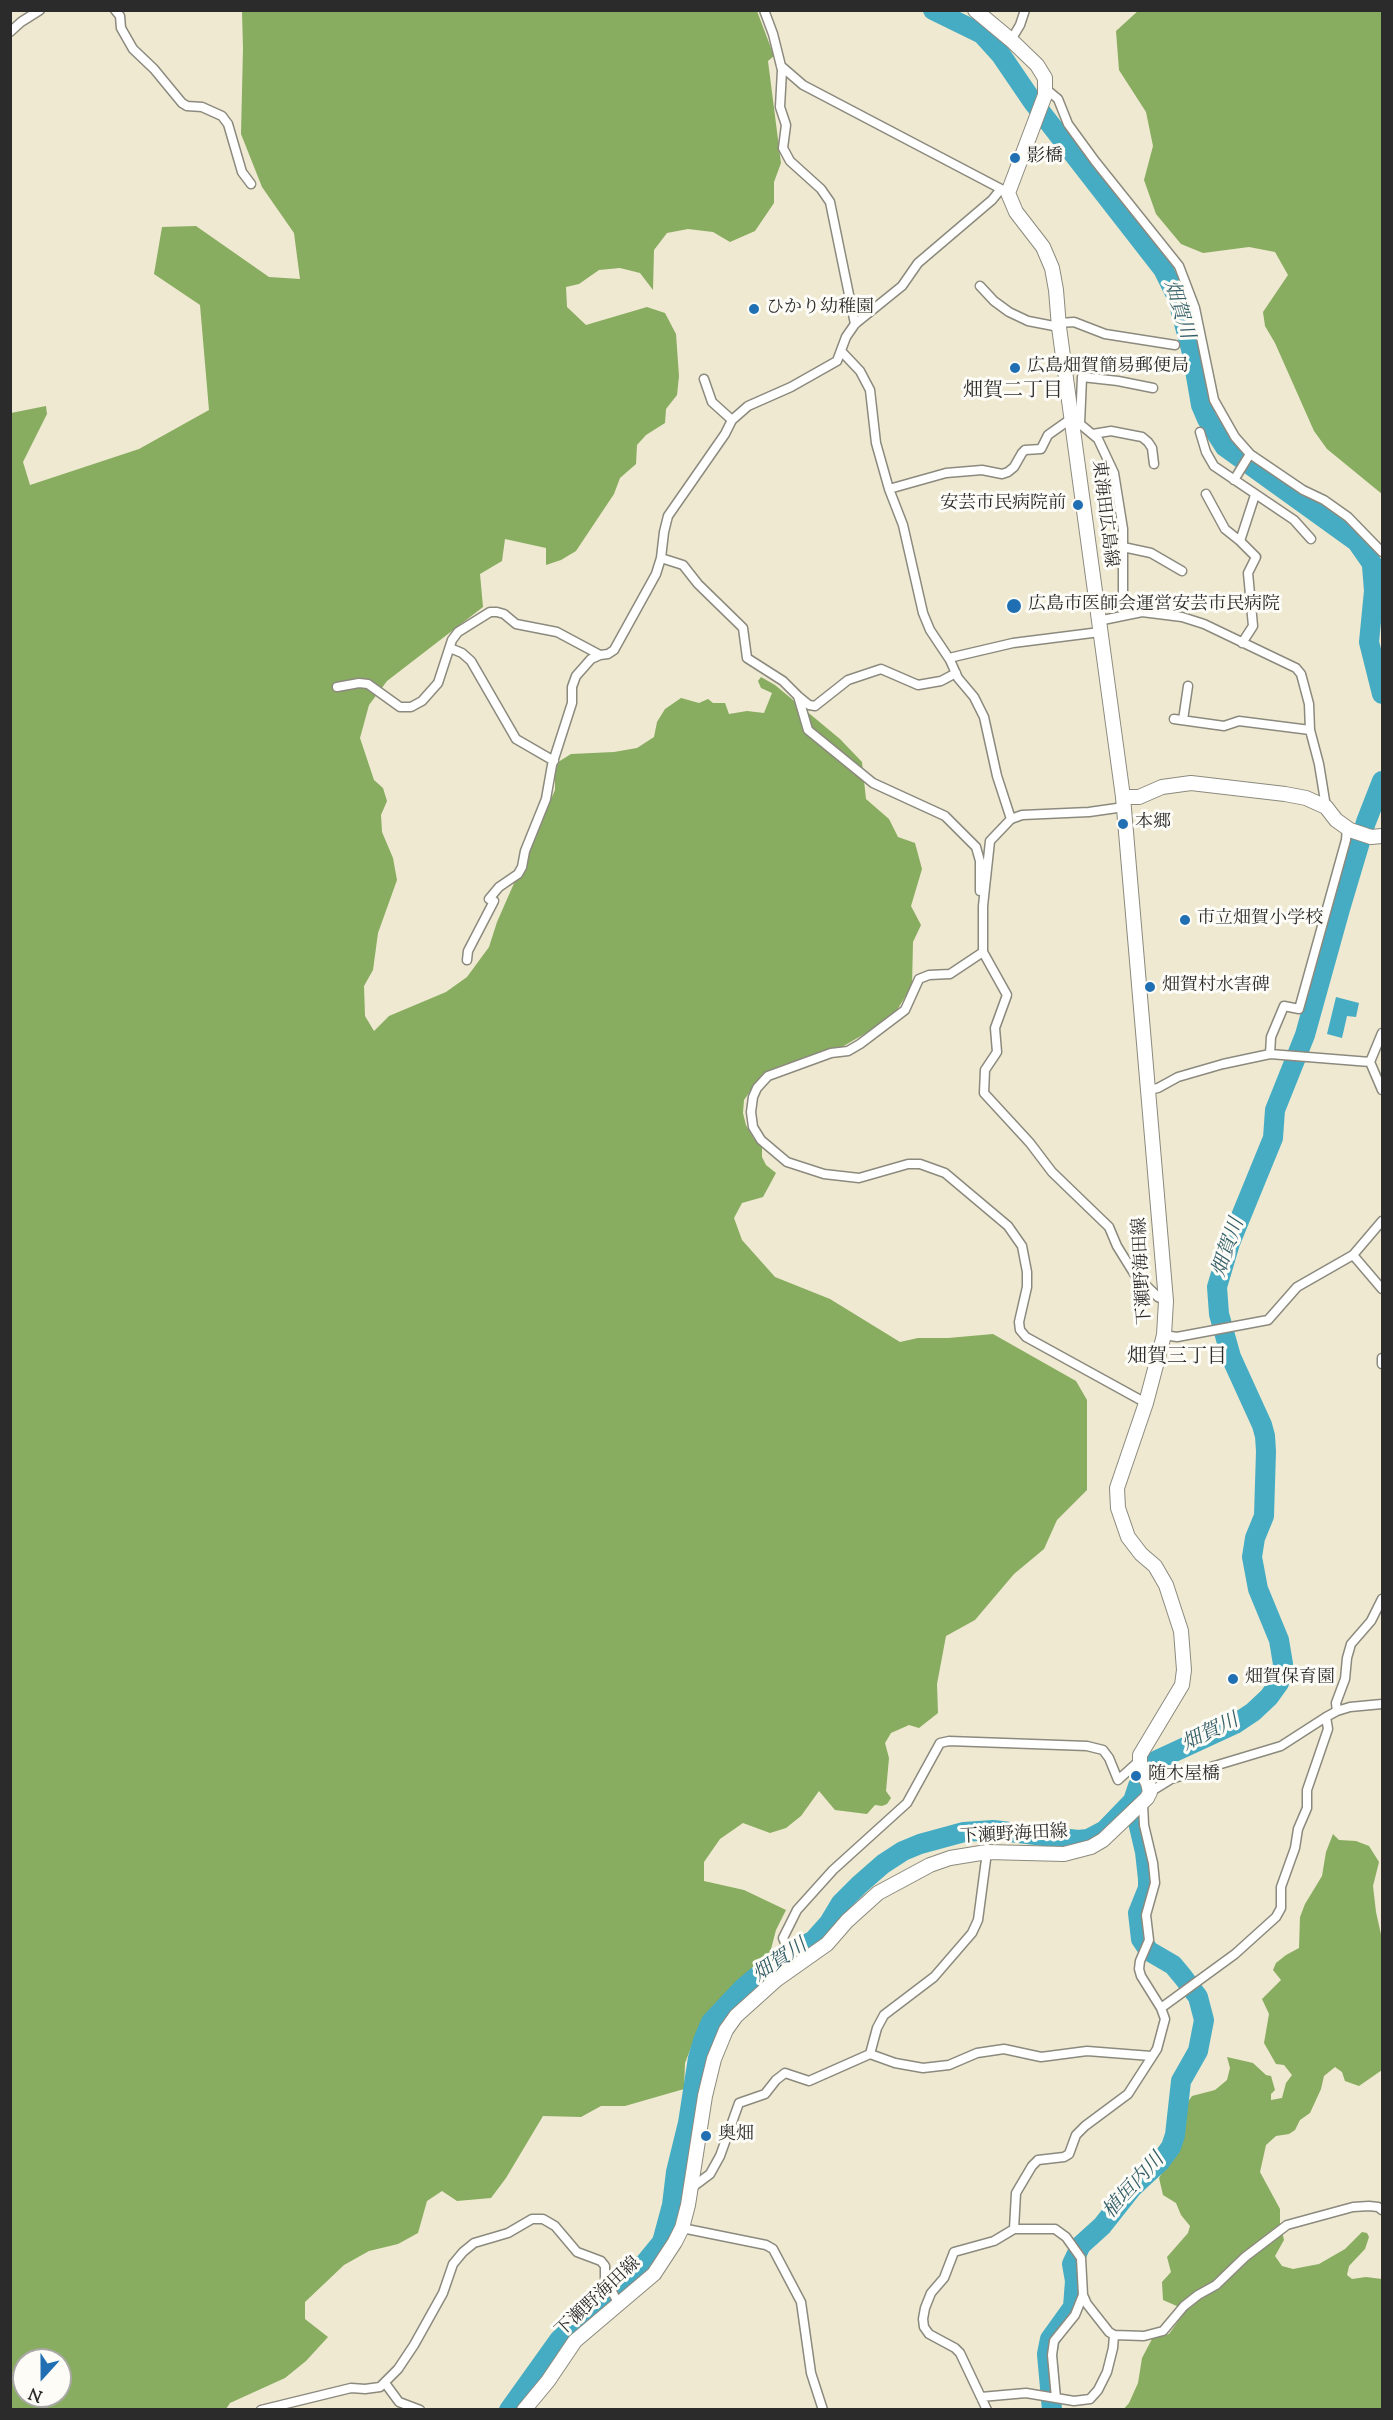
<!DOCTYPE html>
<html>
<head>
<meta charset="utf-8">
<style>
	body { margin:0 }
	#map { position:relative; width:1393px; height:2420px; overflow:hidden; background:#eee9d0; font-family:"Sorts Mill Goudy",serif }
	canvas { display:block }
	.frame { position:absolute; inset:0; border:12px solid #2b2b2b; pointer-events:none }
	.north { position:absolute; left:12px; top:2348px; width:60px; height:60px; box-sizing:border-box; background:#fdfcf7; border:2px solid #a9a8a5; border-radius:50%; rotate:201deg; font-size:16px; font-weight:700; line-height:24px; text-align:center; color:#2b2b2b }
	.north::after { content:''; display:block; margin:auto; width:21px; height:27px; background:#1f6fb2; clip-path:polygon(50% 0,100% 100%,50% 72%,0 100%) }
</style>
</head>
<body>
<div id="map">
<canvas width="1393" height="2420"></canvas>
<div class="frame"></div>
<div class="north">N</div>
</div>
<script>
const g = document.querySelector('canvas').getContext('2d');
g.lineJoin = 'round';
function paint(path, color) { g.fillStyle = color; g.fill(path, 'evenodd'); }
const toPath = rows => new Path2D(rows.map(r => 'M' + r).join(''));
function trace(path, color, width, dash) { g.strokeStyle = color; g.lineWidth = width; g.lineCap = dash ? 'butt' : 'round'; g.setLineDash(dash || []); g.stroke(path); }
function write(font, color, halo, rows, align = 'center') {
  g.font = font + ' "Sorts Mill Goudy","Noto Serif JP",serif'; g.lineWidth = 6; g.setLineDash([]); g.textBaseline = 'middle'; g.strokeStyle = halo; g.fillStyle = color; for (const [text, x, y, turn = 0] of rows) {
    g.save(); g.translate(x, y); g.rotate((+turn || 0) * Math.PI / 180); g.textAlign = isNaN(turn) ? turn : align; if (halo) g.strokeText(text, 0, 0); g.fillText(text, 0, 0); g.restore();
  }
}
const forest = toPath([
	[1139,10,1382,11,1382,494,1327,449,1314,431,1275,343,1265,326,1263,312,1288,275,1275,252,1249,247,1203,253,1181,244,1156,214,1144,180,1153,146,1146,112,1119,70,1116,31],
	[242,11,757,11,774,56,768,61,781,163,774,182,774,203,755,231,730,242,713,232,688,229,667,233,654,250,653,290,640,273,620,268,599,270,579,284,566,287,567,307,586,325,647,307,665,313,676,334,679,376,677,395,666,409,665,423,646,435,637,445,636,464,620,478,614,494,576,551,561,560,546,565,546,548,505,539,502,561,480,574,483,607,387,681,369,705,360,738,374,780,383,788,387,801,381,815,382,832,393,858,397,880,378,933,373,970,364,986,365,1016,374,1031,389,1016,446,992,467,977,489,947,497,922,555,790,555,764,571,754,614,752,637,748,654,737,657,722,665,709,681,698,699,703,708,699,713,703,725,703,729,714,747,711,764,713,772,693,761,688,758,681,761,677,775,685,840,739,862,762,866,799,889,819,898,837,915,843,922,869,911,906,921,925,913,942,912,986,892,1018,828,1055,786,1064,767,1071,756,1083,744,1100,743,1113,746,1125,754,1139,759,1141,762,1148,762,1157,766,1165,776,1173,763,1197,742,1203,734,1218,742,1240,775,1277,830,1299,900,1342,918,1338,948,1338,993,1334,1076,1381,1087,1400,1087,1490,1057,1520,1044,1549,1014,1574,975,1620,946,1636,937,1684,938,1713,919,1728,909,1725,891,1733,885,1743,889,1758,886,1791,891,1798,887,1804,882,1806,875,1805,867,1814,835,1810,819,1791,801,1816,786,1828,770,1833,743,1823,720,1839,704,1862,704,1881,744,1890,786,1910,776,1930,770,1953,743,1976,711,2009,695,2037,685,2063,684,2089,625,2106,601,2106,581,2117,543,2116,506,2178,491,2198,457,2201,442,2191,427,2201,418,2233,398,2244,369,2251,344,2265,305,2302,305,2319,328,2337,306,2361,285,2378,230,2403,226,2409,11,2410,11,413,46,406,47,414,23,462,30,485,139,449,209,410,200,305,154,274,162,227,196,226,269,277,300,279,294,233,262,187,241,134,243,48],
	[24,2360,60,2360,60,2396,24,2396],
	[1333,1834,1339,1840,1356,1841,1369,1846,1379,1862,1373,1886,1376,1912,1382,1939,1382,2070,1359,2086,1345,2081,1342,2072,1335,2067,1324,2076,1321,2089,1310,2113,1300,2120,1295,2130,1289,2134,1276,2136,1266,2145,1260,2172,1280,2209,1280,2223,1284,2240,1275,2256,1282,2266,1293,2269,1319,2264,1345,2249,1362,2232,1367,2233,1369,2237,1365,2249,1349,2266,1347,2275,1352,2279,1366,2277,1382,2279,1382,2409,1123,2410,1129,2403,1138,2383,1142,2358,1152,2339,1169,2334,1186,2310,1163,2300,1162,2282,1171,2272,1167,2257,1188,2233,1190,2226,1181,2215,1176,2203,1163,2195,1159,2178,1169,2161,1178,2152,1182,2142,1185,2106,1192,2096,1215,2090,1227,2080,1230,2068,1227,2057,1253,2063,1266,2075,1271,2076,1275,2090,1271,2094,1271,2100,1282,2098,1286,2083,1292,2075,1284,2065,1276,2064,1264,2043,1269,2014,1262,1999,1281,1980,1273,1970,1276,1963,1286,1955,1299,1948,1300,1917,1305,1904,1322,1876,1326,1852]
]);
const water = toPath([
	[1336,997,1359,1003,1356,1017,1347,1016,1342,1038,1327,1034]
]);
const river = toPath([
	[933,10,982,34,1001,55,1033,102,1163,269,1177,297,1192,353,1201,405,1207,419,1225,447,1357,542,1382,578],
	[1372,566,1374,591,1369,642,1382,694],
	[509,2410,559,2340,617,2285,644,2264,662,2242,672,2205,676,2172,688,2123,698,2058,703,2041,711,2022,742,1989,767,1968,795,1949,813,1941,829,1923,841,1903,859,1885,883,1864,903,1851,920,1844,964,1832,993,1830,1078,1840,1088,1839,1105,1830,1133,1801,1138,1786,1157,1760,1235,1724,1253,1712,1269,1697,1279,1683,1283,1664,1279,1640,1258,1589,1252,1557,1255,1538,1264,1516,1266,1451,1265,1436,1262,1425,1231,1357,1219,1314,1217,1287,1230,1243,1273,1138,1275,1110,1305,1035,1340,909,1366,822,1382,781],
	[1052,2410,1047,2354,1050,2339,1073,2307,1075,2281,1072,2264,1081,2245,1102,2226,1132,2188,1160,2162,1171,2147,1175,2135,1181,2081,1198,2051,1204,2020,1198,1997,1183,1977,1173,1965,1149,1951,1141,1939,1138,1913,1148,1888,1148,1879,1145,1852,1133,1801]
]);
const minor = toPath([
	[115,10,120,16,121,28,133,49,154,69,182,103,187,106,202,107,222,116,228,124,242,172,251,184],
	[764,10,773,34,782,70,780,107,786,125,783,148,790,161,821,189,830,202,855,324],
	[10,32,21,22,40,10],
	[1011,40,1020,25,1025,10],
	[781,66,803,85,1005,191],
	[1046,89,1058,99,1068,124,1095,161,1179,266,1195,308,1214,400,1235,437,1250,454,1303,490,1324,500,1348,517,1382,552],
	[980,286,994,301,1009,312,1028,321,1059,327],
	[1059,323,1074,322,1105,334,1175,345],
	[842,352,860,371,870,390,876,443,889,489,903,525,923,613,930,630,950,660,958,678,974,697,984,717,997,776,1011,819],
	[704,379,712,402,732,420],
	[1073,424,1080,424,1098,439,1114,473,1123,529,1123,616],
	[1080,424,1082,377,1118,381,1153,388],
	[1200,432,1206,452,1214,466,1294,520,1311,539],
	[1093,434,1111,431,1142,437,1148,442,1152,448,1154,464],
	[1234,480,1250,454],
	[889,489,946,473,982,470,1002,474,1008,472,1014,467,1022,453,1025,450,1041,449,1048,435,1072,418],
	[1206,494,1225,529,1240,541],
	[1123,547,1151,553,1182,571],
	[661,558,683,565,698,584,739,624,743,628,747,658,783,681,798,696,808,730,873,783,945,816,976,847,980,861,980,891],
	[1098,621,1142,612,1182,617,1204,624,1296,668,1301,674,1309,704,1310,730,1319,764,1326,807],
	[1242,643,1253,626,1248,573,1256,557,1240,541,1255,495],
	[450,648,462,653,471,661,516,739,554,761],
	[949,658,1013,643,1100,632],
	[337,687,359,683,368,684,400,707,411,707,422,701,438,683,452,640,458,632,490,612,497,612,504,614,516,624,557,632,600,655],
	[798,696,809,705,815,706,848,680,881,669,918,685,941,681,956,673],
	[1174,719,1224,726,1239,721,1310,730],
	[1183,720,1188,686],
	[1124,807,1089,812,1022,815,1011,819,990,841,983,906,983,952,1007,995,995,1028,997,1052,985,1070,984,1093,1030,1143,1052,1172,1109,1227,1117,1246,1135,1275,1158,1297,1166,1301],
	[983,952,950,974,929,975,919,979,905,1010,860,1044,848,1051,831,1053,768,1076,757,1088,753,1097,751,1112,753,1127,761,1140,787,1162,824,1174,859,1178,908,1164,920,1164,945,1173,1008,1226,1022,1246,1027,1272,1027,1287,1019,1322,1020,1330,1026,1337,1146,1403],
	[467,960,468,951,494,901,489,899,499,887,518,874,522,867,525,851,546,799,552,765,572,703,572,687,576,676,591,659,600,655,608,654,614,650,656,574,661,558,664,532,668,516,725,434,732,420,748,406,791,387,837,361,846,337,855,324,902,286,918,263,992,200,1001,189],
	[1382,1033,1370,1062,1382,1090],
	[1270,1054,1271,1037,1284,1006,1299,1009,1346,840,1347,828],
	[1149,1090,1158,1088,1178,1077,1223,1064,1270,1054,1370,1062],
	[1353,1255,1382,1289],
	[1164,1335,1177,1337,1268,1320,1297,1287,1353,1255,1382,1221],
	[1382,1358,1382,1364],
	[1337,1711,1336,1703,1345,1679,1347,1658,1351,1644,1371,1621,1382,1599],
	[1150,1792,1171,1779,1281,1746,1326,1717],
	[796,1968,783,1938,797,1910,833,1870,907,1803,940,1743,949,1741,1087,1746,1103,1750,1109,1758,1118,1780,1139,1761],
	[1161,2008,1235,1954,1276,1917,1281,1908,1281,1887,1295,1848,1298,1829,1307,1808,1307,1790,1328,1729,1326,1717,1337,1711,1350,1707,1382,1704],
	[870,2054,877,2028,884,2015,934,1977,972,1933,978,1920,987,1852],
	[690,2189,710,2174,720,2156,739,2103,765,2094,776,2080,785,2073,809,2081,870,2054,895,2063,923,2068,949,2065,977,2053,1004,2049,1041,2057,1087,2051,1151,2056],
	[682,2228,766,2245,773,2249,801,2302,811,2373,823,2410],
	[1014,2229,1055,2229,1066,2237,1081,2258,1083,2295,1087,2304,1109,2332,1114,2335],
	[385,2383,399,2402,420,2410],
	[981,2397,1026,2393,1074,2401,1090,2399,1098,2390,1107,2372,1113,2348,1114,2335,1144,2336,1163,2331,1184,2306,1198,2295,1216,2285,1245,2257,1287,2225,1353,2207,1369,2206,1378,2207,1382,2210],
	[1056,2398,1052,2355,1054,2341,1075,2315,1083,2295],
	[261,2410,351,2388,365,2389,380,2387,398,2369,414,2345,443,2293,453,2264,463,2252,474,2243,508,2233,532,2219,543,2219,555,2226,577,2252,601,2261,605,2266,605,2278,616,2299,621,2303],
	[987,2410,960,2353,955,2348,929,2334,924,2327,923,2319,925,2308,931,2293,944,2278,954,2252,994,2241,1014,2229,1016,2193,1032,2166,1038,2160,1064,2157,1069,2154,1076,2135,1085,2126,1128,2094,1157,2049,1165,2019,1161,2008,1141,1976,1139,1969,1140,1961,1149,1940,1146,1915,1155,1883,1153,1863,1144,1825,1143,1804]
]);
const primary = toPath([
	[1123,797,1139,797,1162,787,1191,783,1285,794,1306,798,1326,807,1336,820,1350,830,1371,837,1382,836],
	[524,2410,548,2381,575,2341,654,2274,675,2242,682,2228,688,2205,705,2096,714,2059,726,2030,736,2016,776,1980,827,1944,847,1921,878,1893,930,1865,950,1858,987,1852,1064,1854,1091,1847,1103,1840,1147,1798,1150,1792,1148,1783,1140,1767,1140,1755,1182,1685,1184,1670,1181,1631,1166,1585,1155,1566,1141,1554,1128,1537,1118,1508,1117,1488,1146,1403,1164,1335,1166,1301,1123,797,1059,327,1056,290,1052,268,1043,247,1016,212,1008,193,1045,95,1045,78,1037,65,1011,40,975,10]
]);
const markers = [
	[1015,158,6,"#1f6fb2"],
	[754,309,6,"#1f6fb2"],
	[1015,368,6,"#1f6fb2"],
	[1078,505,6,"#1f6fb2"],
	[1014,606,8,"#1f6fb2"],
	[1123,824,6,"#1f6fb2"],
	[1185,920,6,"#1f6fb2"],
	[1150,987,6,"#1f6fb2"],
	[1233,1679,6,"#1f6fb2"],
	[1136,1776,6,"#1f6fb2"],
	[706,2136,6,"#1f6fb2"]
];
const poiNames = [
	["影橋",1027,158],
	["ひかり幼稚園",766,309],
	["広島畑賀簡易郵便局",1027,368],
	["安芸市民病院前",1066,505,"right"],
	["広島市医師会運営安芸市民病院",1028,606],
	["本郷",1135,824],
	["市立畑賀小学校",1197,920],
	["畑賀村水害碑",1162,987],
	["畑賀保育園",1245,1679],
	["随木屋橋",1148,1776],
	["奥畑",718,2136]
];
const streetNames = [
	["東海田広島線",1103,514,83],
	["下瀬野海田線",1144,1271,-93],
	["下瀬野海田線",1014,1836,-3],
	["下瀬野海田線",599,2298,-43]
];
const waterNames = [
	["畑賀川",1177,310,73],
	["畑賀川",1230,1248,-71],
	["畑賀川",1211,1734,-26],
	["畑賀川",781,1962,-34],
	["植垣内川",1135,2187,-48]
];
const neighbourhoodNames = [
	["畑賀二丁目",1013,393],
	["畑賀三丁目",1177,1359]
];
paint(forest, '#88ac60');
paint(water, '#45acc4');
trace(river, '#45acc4', 20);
trace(minor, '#8c8a7e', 11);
trace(primary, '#8c8a7e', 16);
trace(minor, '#fff', 8);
trace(primary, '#fff', 14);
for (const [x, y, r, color] of markers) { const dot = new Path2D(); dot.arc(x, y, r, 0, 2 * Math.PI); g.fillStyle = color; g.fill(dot); trace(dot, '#fdfcf7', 2); }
write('18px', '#2b2b2b', '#fdfcf7', poiNames, 'left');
write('18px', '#2b2b2b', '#fdfcf7', streetNames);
write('italic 20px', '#355f68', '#fdfcf7', waterNames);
write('20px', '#2b2b2b', '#fdfcf7', neighbourhoodNames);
</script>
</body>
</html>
